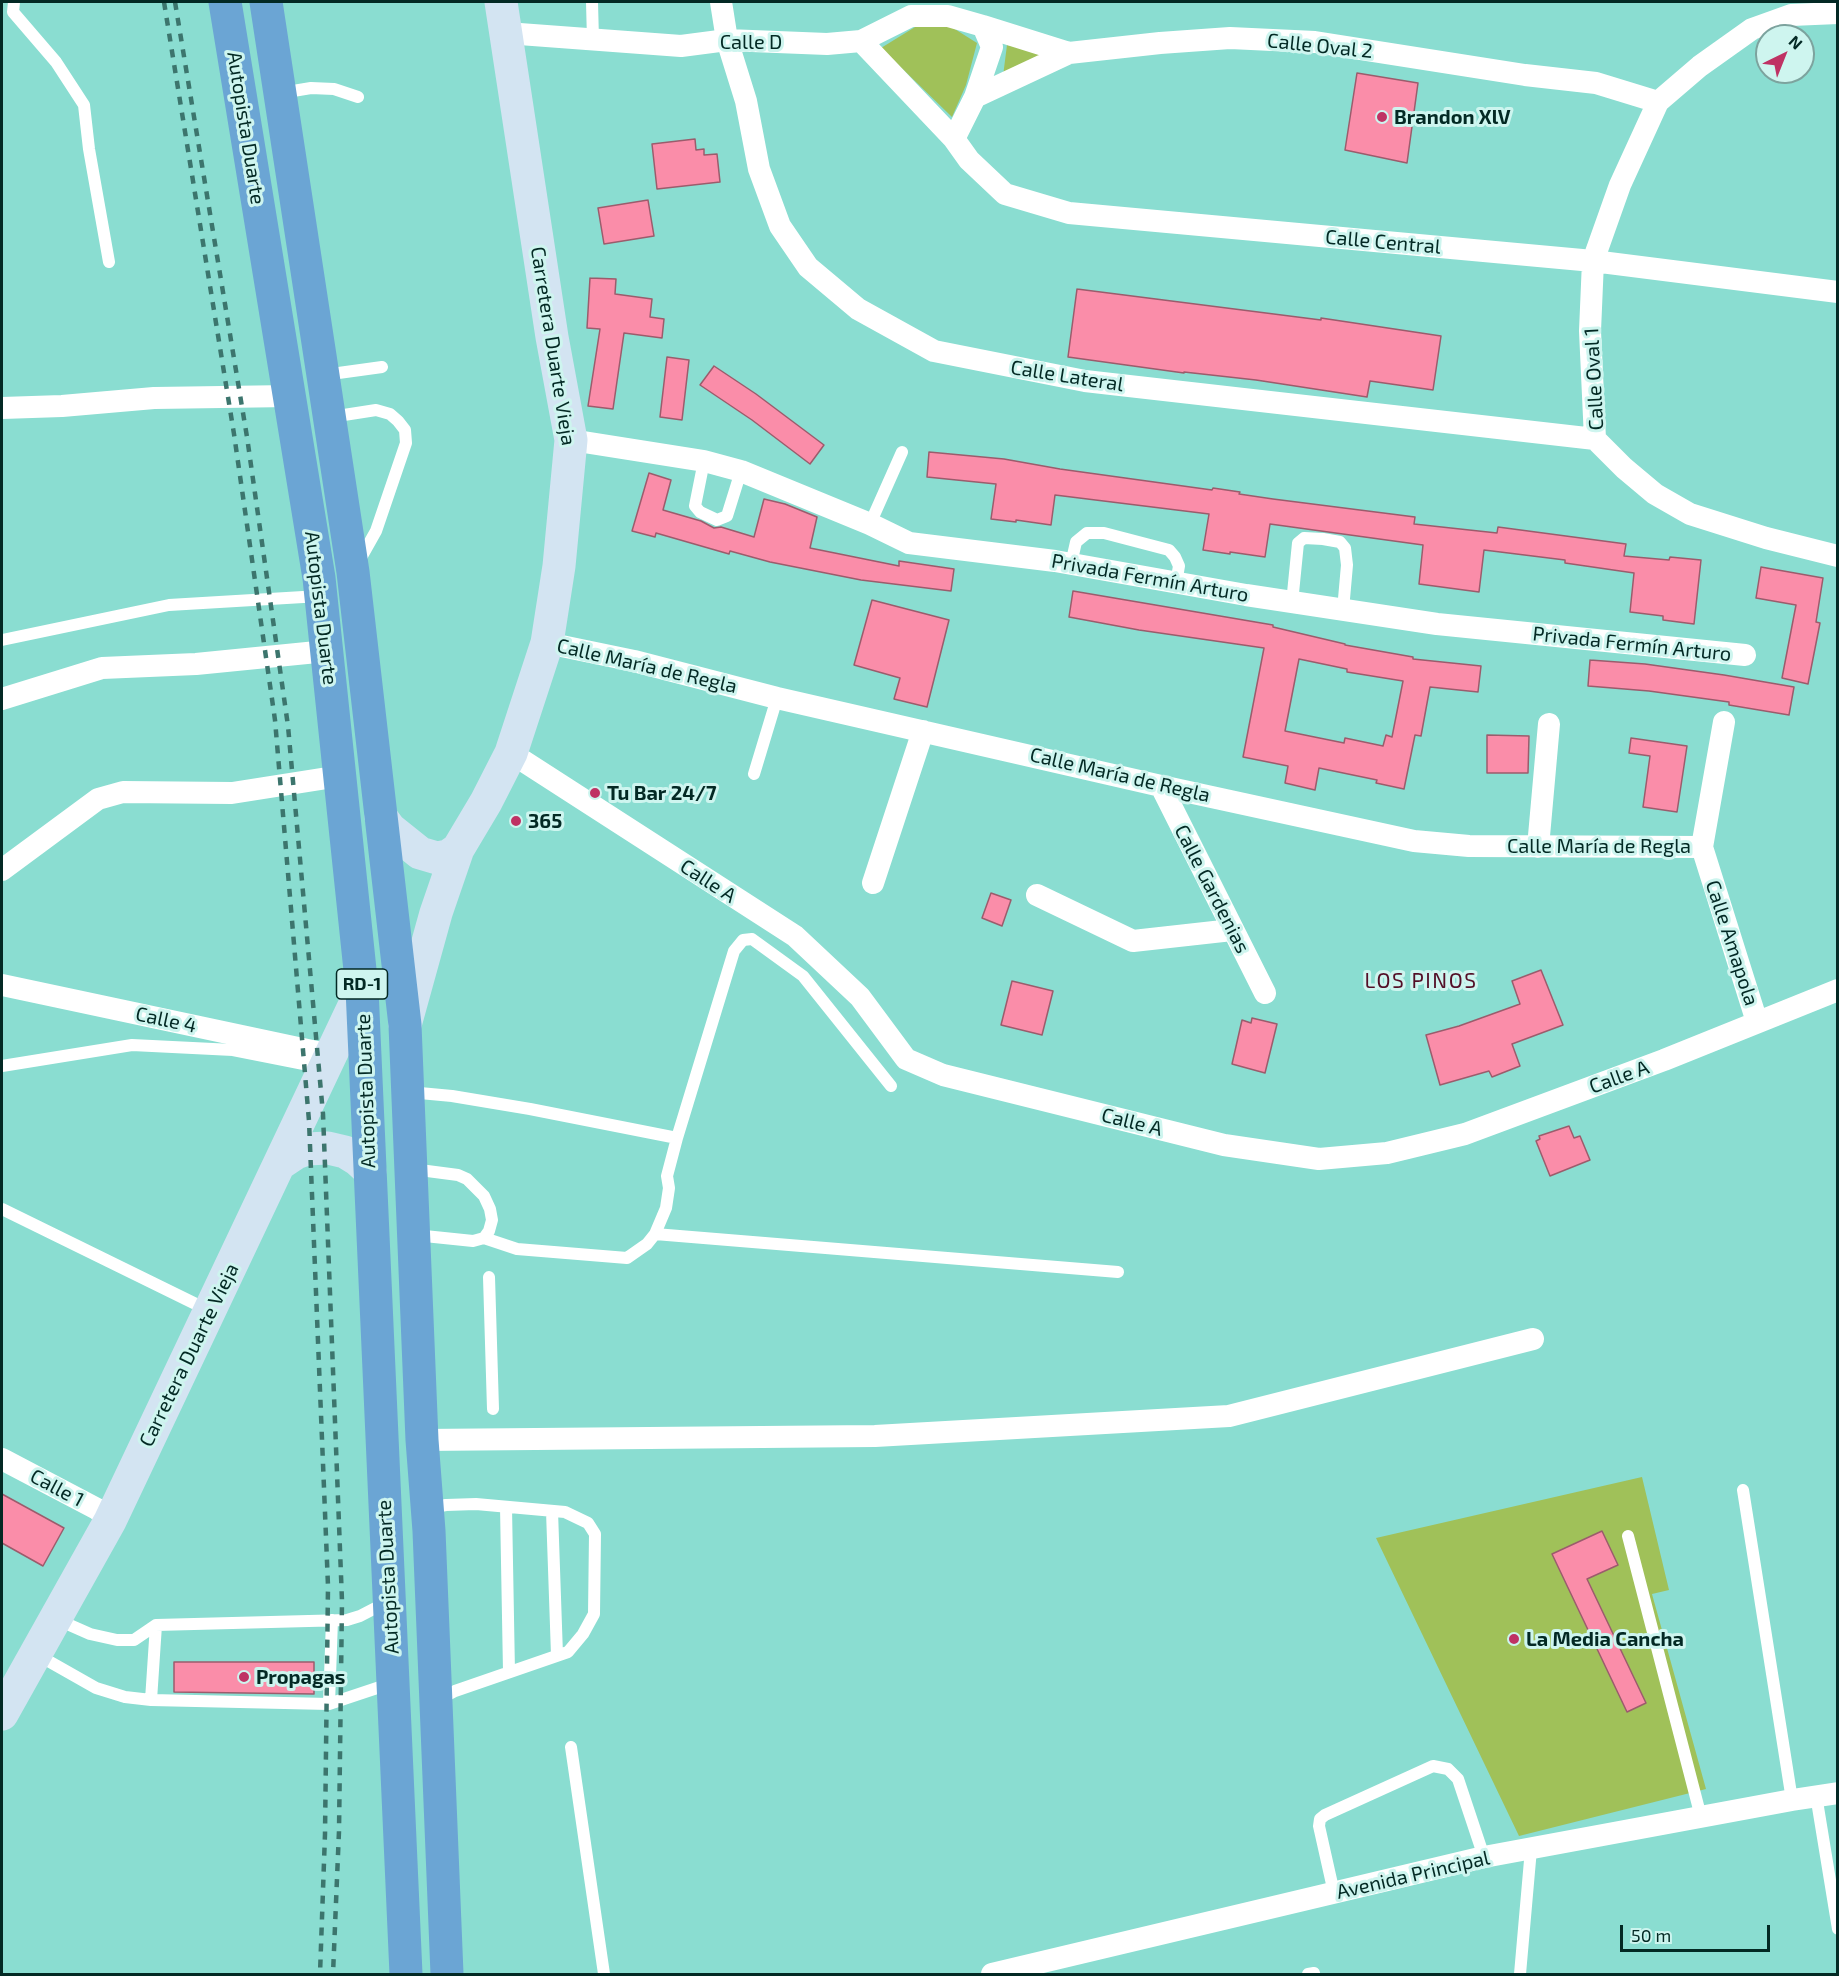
<!DOCTYPE html>
<html>
<head>
<meta charset="utf-8">
<style>
	body { margin:0 }
	#map { position:relative; width:1839px; height:1976px; overflow:hidden; background:#8addd1; font-family:"Exo 2",sans-serif }
	canvas { display:block }
	.frame { position:absolute; inset:0; border:3px solid #032924; pointer-events:none }
	.north { position:absolute; left:1755px; top:24px; width:60px; height:60px; box-sizing:border-box; background:#cef5ef; border:2px solid #7da39e; border-radius:50%; rotate:43deg; font-size:16px; font-weight:700; line-height:24px; text-align:center; color:#032924 }
	.north::after { content:''; display:block; margin:auto; width:21px; height:27px; background:#bf3264; clip-path:polygon(50% 0,100% 100%,50% 72%,0 100%) }
	.scale { position:absolute; left:1620px; top:1925px; width:150px; height:27px; box-sizing:border-box; border:3px solid #032924; border-top:0; padding-left:8px; font-size:18px; line-height:21px; white-space:nowrap; color:#032924; -webkit-text-stroke:4px #cef5ef; paint-order:stroke }
</style>
</head>
<body>
<div id="map">
<canvas width="1839" height="1976"></canvas>
<div class="frame"></div>
<div class="north">N</div>
<div class="scale">50 m</div>
</div>
<script>
const g = document.querySelector('canvas').getContext('2d');
g.lineJoin = 'round';
function paint(path, color) { g.fillStyle = color; g.fill(path, 'evenodd'); }
const toPath = rows => new Path2D(rows.map(r => 'M' + r).join(''));
function trace(path, color, width, dash) { g.strokeStyle = color; g.lineWidth = width; g.lineCap = dash ? 'butt' : 'round'; g.setLineDash(dash || []); g.stroke(path); }
function write(font, color, halo, rows, align = 'center') {
  g.font = font + ' "Exo 2",sans-serif'; g.lineWidth = 6; g.setLineDash([]); g.textBaseline = 'middle'; g.strokeStyle = halo; g.fillStyle = color; for (const [text, x, y, turn = 0] of rows) {
    g.save(); g.translate(x, y); g.rotate((+turn || 0) * Math.PI / 180); g.textAlign = isNaN(turn) ? turn : align; if (halo) g.strokeText(text, 0, 0); g.fillText(text, 0, 0); g.restore();
  }
}
const green = toPath([
	[920,24,950,26,977,43,966,85,952,117,881,48],
	[1007,45,1055,56,1003,76],
	[1642,1477,1669,1590,1652,1594,1706,1789,1519,1836,1376,1538]
]);
const building = toPath([
	[1357,73,1418,83,1407,163,1345,150,1357,73],
	[695,139,696,150,704,149,704,155,717,154,720,182,657,189,652,144,695,139],
	[648,200,654,236,604,244,598,208,648,200],
	[590,278,616,279,615,294,652,299,650,317,664,319,662,338,624,333,613,409,588,406,600,329,587,328,590,278],
	[1077,289,1321,320,1321,318,1441,336,1433,390,1370,381,1367,397,1256,380,1184,372,1184,373,1068,357,1077,289],
	[667,357,689,360,682,420,660,417,667,357],
	[714,366,756,394,824,445,810,464,752,420,700,385,714,366],
	[929,452,1004,459,1060,469,1212,490,1213,488,1240,492,1239,494,1273,499,1415,517,1414,524,1497,533,1498,527,1626,544,1624,556,1669,560,1670,557,1701,560,1694,624,1663,620,1663,616,1630,612,1634,573,1565,563,1565,560,1484,550,1479,592,1419,584,1423,545,1270,524,1265,557,1230,552,1230,554,1203,550,1209,514,1055,495,1051,525,1016,520,1016,522,991,519,996,484,927,477,929,452],
	[649,473,671,480,663,510,701,521,714,528,721,527,754,537,764,499,785,504,817,517,810,548,899,566,899,561,954,569,951,591,861,580,770,562,730,551,729,554,656,533,655,537,632,531,649,473],
	[1761,567,1823,578,1816,622,1820,623,1808,684,1782,678,1796,605,1756,598,1761,567],
	[1073,591,1273,625,1273,627,1345,644,1345,645,1413,657,1413,659,1481,666,1478,692,1430,687,1421,736,1415,735,1404,789,1376,783,1377,780,1319,768,1315,790,1285,783,1288,766,1243,757,1264,648,1139,630,1069,617,1073,591],
	[1299,659,1347,669,1347,672,1403,681,1392,737,1386,735,1383,746,1345,738,1344,743,1285,731,1299,659],
	[872,600,949,620,927,707,894,699,900,678,854,665,872,600],
	[1590,660,1645,664,1724,675,1794,687,1789,715,1729,705,1729,702,1649,691,1588,686,1590,660],
	[1487,735,1529,736,1528,773,1487,773,1487,735],
	[1631,738,1687,746,1677,812,1643,807,1650,756,1629,753,1631,738],
	[991,893,1011,900,1002,926,982,918,991,893],
	[1541,970,1563,1025,1512,1044,1520,1066,1492,1077,1489,1071,1440,1085,1426,1035,1459,1026,1520,1004,1512,981,1541,970],
	[1012,981,1053,991,1042,1035,1001,1025,1012,981],
	[1252,1018,1277,1024,1265,1073,1232,1064,1242,1020,1251,1023,1252,1018],
	[1569,1126,1574,1138,1580,1136,1590,1160,1550,1176,1536,1141,1540,1139,1539,1136,1569,1126],
	[2,1494,64,1528,43,1566,2,1543,2,1494],
	[1602,1531,1618,1565,1587,1579,1646,1703,1627,1712,1552,1554,1602,1531],
	[174,1662,314,1662,314,1694,174,1692,174,1662]
]);
const lane = toPath([
	[14,2,13,12,56,62,84,105,89,149,109,262],
	[592,2,593,40],
	[281,93,311,88,334,89,358,97],
	[324,375,382,367],
	[331,417,376,410,390,414,398,421,405,430,406,443,376,531,358,563],
	[704,461,695,506,700,512,717,520,727,516,741,471],
	[870,524,902,452],
	[1071,564,1076,542,1087,533,1104,533,1169,550,1175,557,1179,566,1176,583],
	[1292,603,1298,543,1304,538,1323,539,1340,542,1345,548,1347,565,1343,610],
	[2,640,169,605,320,596],
	[754,774,777,698],
	[2,1066,132,1045,233,1050,324,1068],
	[409,1092,452,1096,530,1109,677,1138,667,1176,669,1188,666,1208,655,1234,647,1244,627,1258,517,1249,484,1238],
	[677,1138,734,951,743,940,752,939,803,976,891,1086],
	[412,1169,458,1175,467,1179,484,1196,490,1209,492,1220,489,1231,484,1238,473,1241,415,1235],
	[2,1209,208,1310],
	[655,1234,1118,1272],
	[489,1277,493,1409],
	[1743,1490,1792,1800],
	[506,1507,509,1672],
	[429,1508,446,1505,476,1504,565,1512,588,1523,595,1534,594,1614,583,1634,568,1652,455,1691,440,1699],
	[552,1511,557,1655],
	[1628,1536,1701,1817],
	[56,1619,90,1634,117,1640,134,1640,156,1625,347,1620,360,1616,387,1602],
	[36,1654,96,1688,125,1697,151,1700,329,1704,392,1683],
	[151,1700,156,1625],
	[329,1704,332,1620],
	[571,1747,604,1974],
	[1816,1795,1838,1929],
	[1334,1893,1319,1826,1320,1819,1325,1815,1433,1766,1448,1769,1458,1779,1484,1857],
	[1308,1974,1314,1973],
	[1520,1974,1531,1849]
]);
const street = toPath([
	[721,2,727,40,746,101,759,169,780,226,808,267,858,309,934,351,1085,381,1595,439],
	[1838,13,1791,15,1752,29,1700,66,1658,102,1620,185,1593,261,1590,331,1595,439,1624,468,1655,494,1690,514,1766,538,1838,556],
	[983,26,1069,53,1160,43,1230,38,1315,42,1525,75,1596,83,1658,102],
	[506,33,681,46,727,40,827,44,861,41,954,139,969,160,1005,194,1069,213,1593,261,1838,292],
	[861,41,911,16,948,16,983,26,992,47,975,97,954,139],
	[975,97,1069,53],
	[2,408,62,406,154,398,290,396],
	[571,440,704,461,741,471,870,524,909,543,1055,561,1246,595,1437,624,1745,655],
	[547,643,634,661,777,698,1161,786,1414,841,1469,846,1702,847],
	[2,699,102,668,196,664,327,651],
	[1724,722,1702,847,1757,1022],
	[511,753,795,936,860,997,906,1059,943,1075,1224,1145,1319,1159,1387,1153,1465,1134,1664,1060,1838,990],
	[1161,786,1265,993],
	[1538,847,1549,724],
	[2,870,98,799,123,792,232,793,340,776],
	[873,883,923,731],
	[1037,895,1133,941,1232,930],
	[2,985,331,1055],
	[422,1440,875,1436,1229,1416,1533,1339],
	[2,1459,97,1509,110,1521],
	[992,1974,1484,1857,1792,1800,1838,1793]
]);
const secondary = toPath([
	[381,817,390,829,420,853,437,858,448,856,458,849],
	[405,1025,436,913,458,849,486,802,511,753,547,643,559,566,571,440,552,337,501,2],
	[281,1163,296,1153,307,1149,328,1148,345,1152,358,1160,370,1171],
	[2,1714,110,1521,362,989]
]);
const highway = toPath([
	[225,2,319,578,362,989,406,1974],
	[266,2,353,572,405,1025,422,1440,429,1531,447,1974]
]);
const rail = toPath([
	[164,2,234,434,275,720,309,1121,328,1586,325,1834,320,1974],
	[175,2,247,437,288,726,323,1114,342,1601,339,1831,333,1974]
]);
const markers = [
	[1382,117,6,"#bf3264"],
	[595,793,6,"#bf3264"],
	[516,821,6,"#bf3264"],
	[1514,1639,6,"#bf3264"],
	[244,1677,6,"#bf3264"]
];
const shields = [
	[362,984,51]
];
const shieldNames = [
	["RD-1",362,984]
];
const streetNames = [
	["Calle D",751,42],
	["Calle Oval 2",1320,46,6],
	["Autopista Duarte",246,128,81],
	["Calle Central",1383,242,5],
	["Carretera Duarte Vieja",553,346,81],
	["Calle Lateral",1067,376,9],
	["Calle Oval 1",1594,379,-93],
	["Privada Fermín Arturo",1150,578,10],
	["Autopista Duarte",321,608,83],
	["Privada Fermín Arturo",1632,644,6],
	["Calle María de Regla",647,666,13],
	["Calle María de Regla",1120,775,13],
	["Calle María de Regla",1599,846],
	["Calle A",708,881,33],
	["Calle Gardenias",1212,889,63],
	["Calle Amapola",1732,943,72],
	["Calle 4",166,1020,12],
	["Calle A",1619,1077,-20],
	["Autopista Duarte",366,1091,-92],
	["Calle A",1132,1122,14],
	["Carretera Duarte Vieja",189,1355,-64],
	["Calle 1",57,1488,28],
	["Autopista Duarte",388,1577,-93],
	["Avenida Principal",1413,1875,-13]
];
const poiNames = [
	["Brandon XlV",1394,117],
	["Tu Bar 24/7",607,793],
	["365",528,821],
	["La Media Cancha",1526,1639],
	["Propagas",256,1677]
];
const neighbourhoodNames = [
	["LOS PINOS",1421,981]
];
paint(green, '#a0c159');
paint(building, '#fa8da9');
trace(building, '#9b5c6c', 1.5);
trace(lane, '#fff', 12);
trace(street, '#fff', 22);
trace(secondary, '#d3e4f2', 33);
trace(highway, '#6ba5d4', 33);
trace(rail, '#3c756d', 4.5, [8, 8]);
for (const [x, y, r, color] of markers) { const dot = new Path2D(); dot.arc(x, y, r, 0, 2 * Math.PI); g.fillStyle = color; g.fill(dot); trace(dot, '#cef5ef', 2); }
for (const [x, y, w] of shields) { const box = new Path2D(); box.roundRect(x - w / 2, y - 15, w, 30, 4.5); g.fillStyle = '#cef5ef'; g.fill(box); trace(box, '#032924', 1.5); }
write('bold 18px', '#032924', null, shieldNames);
write('20px', '#032924', '#cef5ef', streetNames);
write('bold 20px', '#032924', '#cef5ef', poiNames, 'left');
g.letterSpacing = '1.5px';
write('21px', '#530f27', '#cef5ef', neighbourhoodNames);
g.letterSpacing = '0px';
</script>
</body>
</html>
